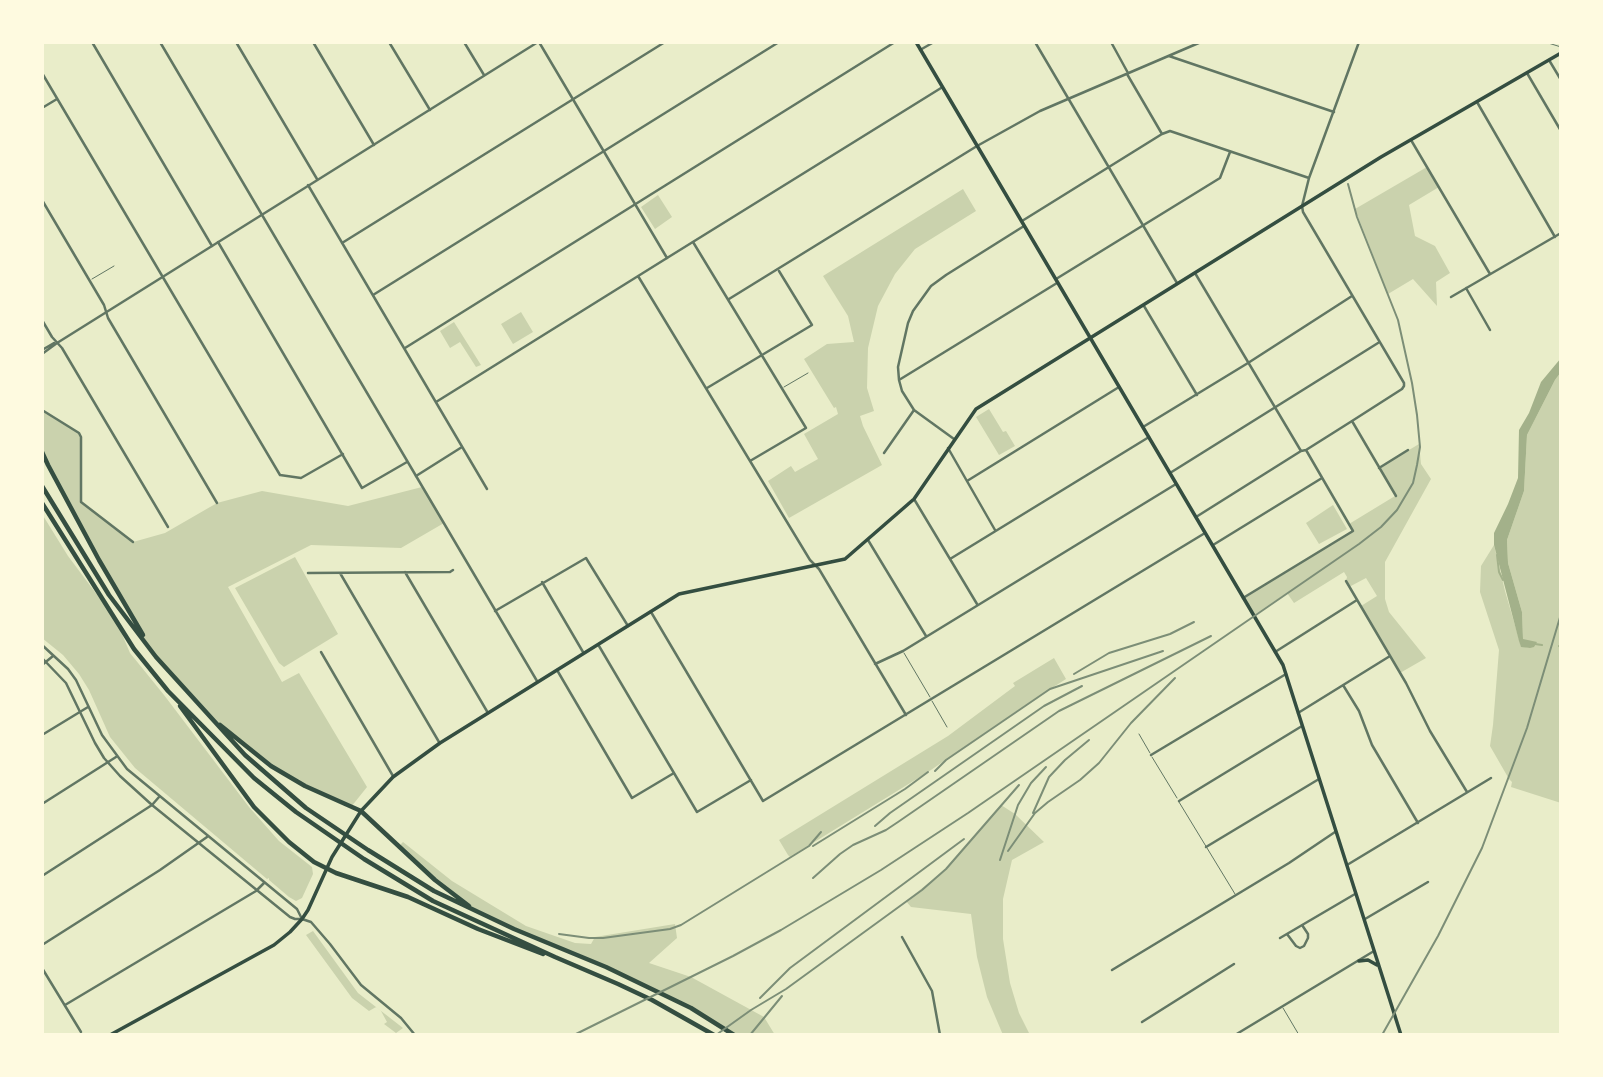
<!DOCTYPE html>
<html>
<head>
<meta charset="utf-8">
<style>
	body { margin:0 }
	#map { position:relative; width:1603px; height:1077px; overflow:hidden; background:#e9edc9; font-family:"Asap Condensed",sans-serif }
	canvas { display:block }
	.frame { position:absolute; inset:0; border:44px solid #fefae0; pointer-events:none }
</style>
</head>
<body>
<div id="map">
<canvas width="1603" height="1077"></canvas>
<div class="frame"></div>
</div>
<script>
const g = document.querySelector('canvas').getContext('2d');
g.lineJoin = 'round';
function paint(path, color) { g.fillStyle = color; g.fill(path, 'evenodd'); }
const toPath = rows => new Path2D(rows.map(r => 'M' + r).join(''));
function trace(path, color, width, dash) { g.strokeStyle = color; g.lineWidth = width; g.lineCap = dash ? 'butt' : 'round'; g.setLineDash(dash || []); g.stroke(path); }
const green = toPath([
	[1427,167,1439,187,1409,205,1415,236,1435,246,1450,273,1436,282,1437,306,1413,279,1388,294,1355,209],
	[963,189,976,211,915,249,895,274,878,306,868,348,867,388,874,411,860,416,863,426,882,465,789,518,768,481,791,466,795,472,818,459,804,434,838,414,836,407,834,408,804,359,827,344,854,342,848,316,823,276],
	[658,195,672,217,655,229,641,207],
	[521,312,533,332,513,344,501,324],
	[454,322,481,365,476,367,460,342,450,348,440,331],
	[1561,372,1561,803,1511,787,1512,782,1509,779,1490,746,1493,725,1499,650,1480,592,1481,566,1494,545,1505,591,1521,646,1530,648,1523,640,1522,612,1508,563,1507,540,1524,491,1527,435,1555,380],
	[989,409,1003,432,1006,431,1015,446,999,455,976,417],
	[42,410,79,433,81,437,81,502,133,542,165,533,217,503,262,491,348,506,422,487,444,523,401,548,311,545,228,587,282,682,299,673,367,787,351,807,305,786,271,766,206,714,156,657,129,614,42,452],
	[1419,444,1421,464,1431,479,1385,562,1385,599,1389,612,1426,658,1400,673,1361,606,1377,596,1366,578,1349,587,1346,581,1347,577,1344,572,1294,603,1287,593,1254,615,1243,598,1353,531,1349,524,1395,496,1379,468],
	[1333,505,1347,529,1319,544,1306,523],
	[42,514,68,556,116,620,130,653,164,695,249,807,279,841,312,867,313,874,302,898,296,901,289,897,269,880,269,878,267,879,135,768,110,737,89,690,79,674,63,655,42,638],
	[295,557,338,634,284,667,279,663,235,588],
	[1054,658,1066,679,1033,700,928,772,790,857,788,855,779,840,948,736,1015,686,1013,683],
	[1001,805,1015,814,1044,842,1012,860,1003,899,1003,939,1010,983,1019,1013,1030,1035,1003,1035,987,997,977,957,971,914,911,907,906,901,946,869],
	[403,842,452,881,526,926,575,943,591,944,595,937,675,924,677,938,649,963,691,977,764,1017,775,1035,734,1035,691,1008,606,967,478,913,435,880,398,847],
	[313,931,358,993,403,1028,396,1033,384,1024,387,1022,381,1011,376,1007,369,1011,352,998,306,935]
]);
const water = toPath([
	[1561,358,1561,372,1555,380,1527,435,1524,491,1507,540,1508,563,1522,612,1523,639,1537,642,1534,647,1530,648,1521,647,1519,641,1494,545,1494,533,1508,504,1518,478,1519,430,1529,413,1541,382]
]);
const stream = toPath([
	[1497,555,1499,572,1503,580],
	[1535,644,1542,645],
	[1559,646,1561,647]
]);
const service = toPath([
	[1545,42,1561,47],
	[92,279,114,266],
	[784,387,808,373],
	[904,653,930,697],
	[932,701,947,727],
	[1139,734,1150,753],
	[1152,757,1177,798],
	[1179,802,1235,894],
	[1283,1008,1299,1035]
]);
const minor = toPath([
	[92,42,212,246],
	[236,42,317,179],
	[313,42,374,145],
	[389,42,430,110],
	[464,42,484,75],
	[1035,42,1177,283],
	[1111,42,1128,73],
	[920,50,934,42],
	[1169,56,1334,112],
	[1549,60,1561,80],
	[42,73,280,475,301,478,343,454],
	[1527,73,1561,131],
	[1127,74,1162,134],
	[1477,102,1555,237],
	[42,108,57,99],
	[1411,140,1490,274],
	[308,185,487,489],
	[42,200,104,305,108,318,217,503],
	[1022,221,1162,134,1170,131,1309,178],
	[218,242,362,488,407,462],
	[693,242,806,428,750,461],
	[342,243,665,42],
	[1195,273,1301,451],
	[638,276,810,560,819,569,906,715],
	[1056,279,1220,178,1230,152],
	[1466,288,1490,330],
	[373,295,779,42],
	[1451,297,1561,233],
	[729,299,977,146,1040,111,1201,42],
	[1144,306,1197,395],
	[42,320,52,337,62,348,168,527],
	[405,348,895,42],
	[899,380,1057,283],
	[707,388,812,325,779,271],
	[436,402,667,258],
	[42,410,79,433,81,437,81,502,133,542],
	[1352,421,1396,496],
	[1143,427,1248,363,1352,296],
	[954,439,914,410,902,391,899,380,898,367,908,323,913,311,931,286,946,275,1024,226],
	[948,448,995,530],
	[884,453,914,410],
	[1379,468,1408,450],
	[1170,473,1378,343],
	[416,476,462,447],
	[967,481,1119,387],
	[914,499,977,604],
	[1196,517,1301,451,1306,450,1352,421,1402,389,1404,386,1404,383,1303,212,1302,206,1309,178,1359,42],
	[868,540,926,636],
	[1213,545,1322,478],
	[950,559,1149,437],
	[405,572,488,713],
	[308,573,450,572,453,570],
	[340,573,439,742],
	[1346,581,1406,683,1430,731,1467,792],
	[542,582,583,652],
	[1243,598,1353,531,1306,450],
	[495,611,586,558,628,626],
	[651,612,763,801,1205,533],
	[599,646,697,812,751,780],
	[321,652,393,776],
	[1275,652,1357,600],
	[875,664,903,651,1176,484],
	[42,665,53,656],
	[557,670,632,798,674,773],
	[1343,685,1359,711,1372,745,1418,823],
	[1298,713,1390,656],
	[42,735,88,707],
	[1151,755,1286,674],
	[1179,801,1302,726],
	[42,804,116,757],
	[1206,847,1319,779],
	[1347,865,1491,778],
	[42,876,152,805,159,797],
	[1365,919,1428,882],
	[1287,934,1296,946,1300,948,1304,946,1308,938,1308,934,1302,925],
	[902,937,932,991,940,1035],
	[1280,938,1355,894],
	[42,945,160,870,207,837],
	[42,968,81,1032],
	[1112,970,1289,863,1335,832],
	[65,1005,256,891,264,883],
	[1142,1022,1234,964]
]);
const tertiary = toPath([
	[160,42,537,681],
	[539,42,667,258,941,88],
	[42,350,54,343],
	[42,354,57,343,538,42],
	[42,645,68,669,76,680,102,735,127,769,297,909,302,919],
	[42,658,66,683,95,743,104,758,120,776,152,805,290,917,295,919,302,919,311,922,330,944,361,985,401,1018,415,1035],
	[1235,1035,1374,951]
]);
const secondary = toPath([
	[916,42,1283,665,1401,1035],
	[1359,961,1368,960,1377,965],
	[110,1035,274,945,290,932,302,919,308,910,332,857,361,811,393,777,440,743,679,594,845,559,914,499,976,409,1381,157,1561,53]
]);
const motorway = toPath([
	[42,452,48,465,99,560,143,635],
	[42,486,109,595,156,657,245,755,306,808,368,850,434,891,514,929,606,967,691,1008,734,1035],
	[42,503,134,649,168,691,254,778,296,812,364,859,433,901,555,957,618,984,652,1000,714,1035],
	[180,706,254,807,289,842,314,862,336,873,408,897,478,929,543,954],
	[220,725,271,766,305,786,361,811,435,880,469,906]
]);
const rail = toPath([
	[1074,674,1109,653,1170,634,1194,622],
	[935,771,946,760,1050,689,1163,651],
	[1033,813,1049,777,1065,760,1089,740],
	[875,826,890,813,1044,706,1082,686],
	[813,846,905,789,928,772],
	[1008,851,1035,813,1048,802,1080,780,1099,763,1131,723,1175,678],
	[1000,860,1018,805,1031,783,1046,767],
	[813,878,840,854,853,845,886,830,898,822,1059,711,1211,636],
	[559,934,589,938,603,938,670,929,681,925,809,846,821,832],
	[760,998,790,968,964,839],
	[574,1035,733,956,781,930,881,870,968,813,1359,544,1381,527,1397,510,1413,483,1417,465,1420,447,1417,415,1412,383,1398,320,1357,217,1348,184],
	[716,1035,751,1010,786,989,922,890,946,869,1019,785],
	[750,1035,782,996],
	[1382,1035,1438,936,1482,848,1527,728,1561,614]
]);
paint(green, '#cad2ad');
paint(water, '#a3b18a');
trace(stream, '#a3b18a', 2);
trace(service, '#617663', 1);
trace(minor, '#617663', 2.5);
trace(tertiary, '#617663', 2.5);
trace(secondary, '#344e41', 3.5);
trace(motorway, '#344e41', 4.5);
trace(rail, '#7c8e77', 2);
</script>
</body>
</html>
